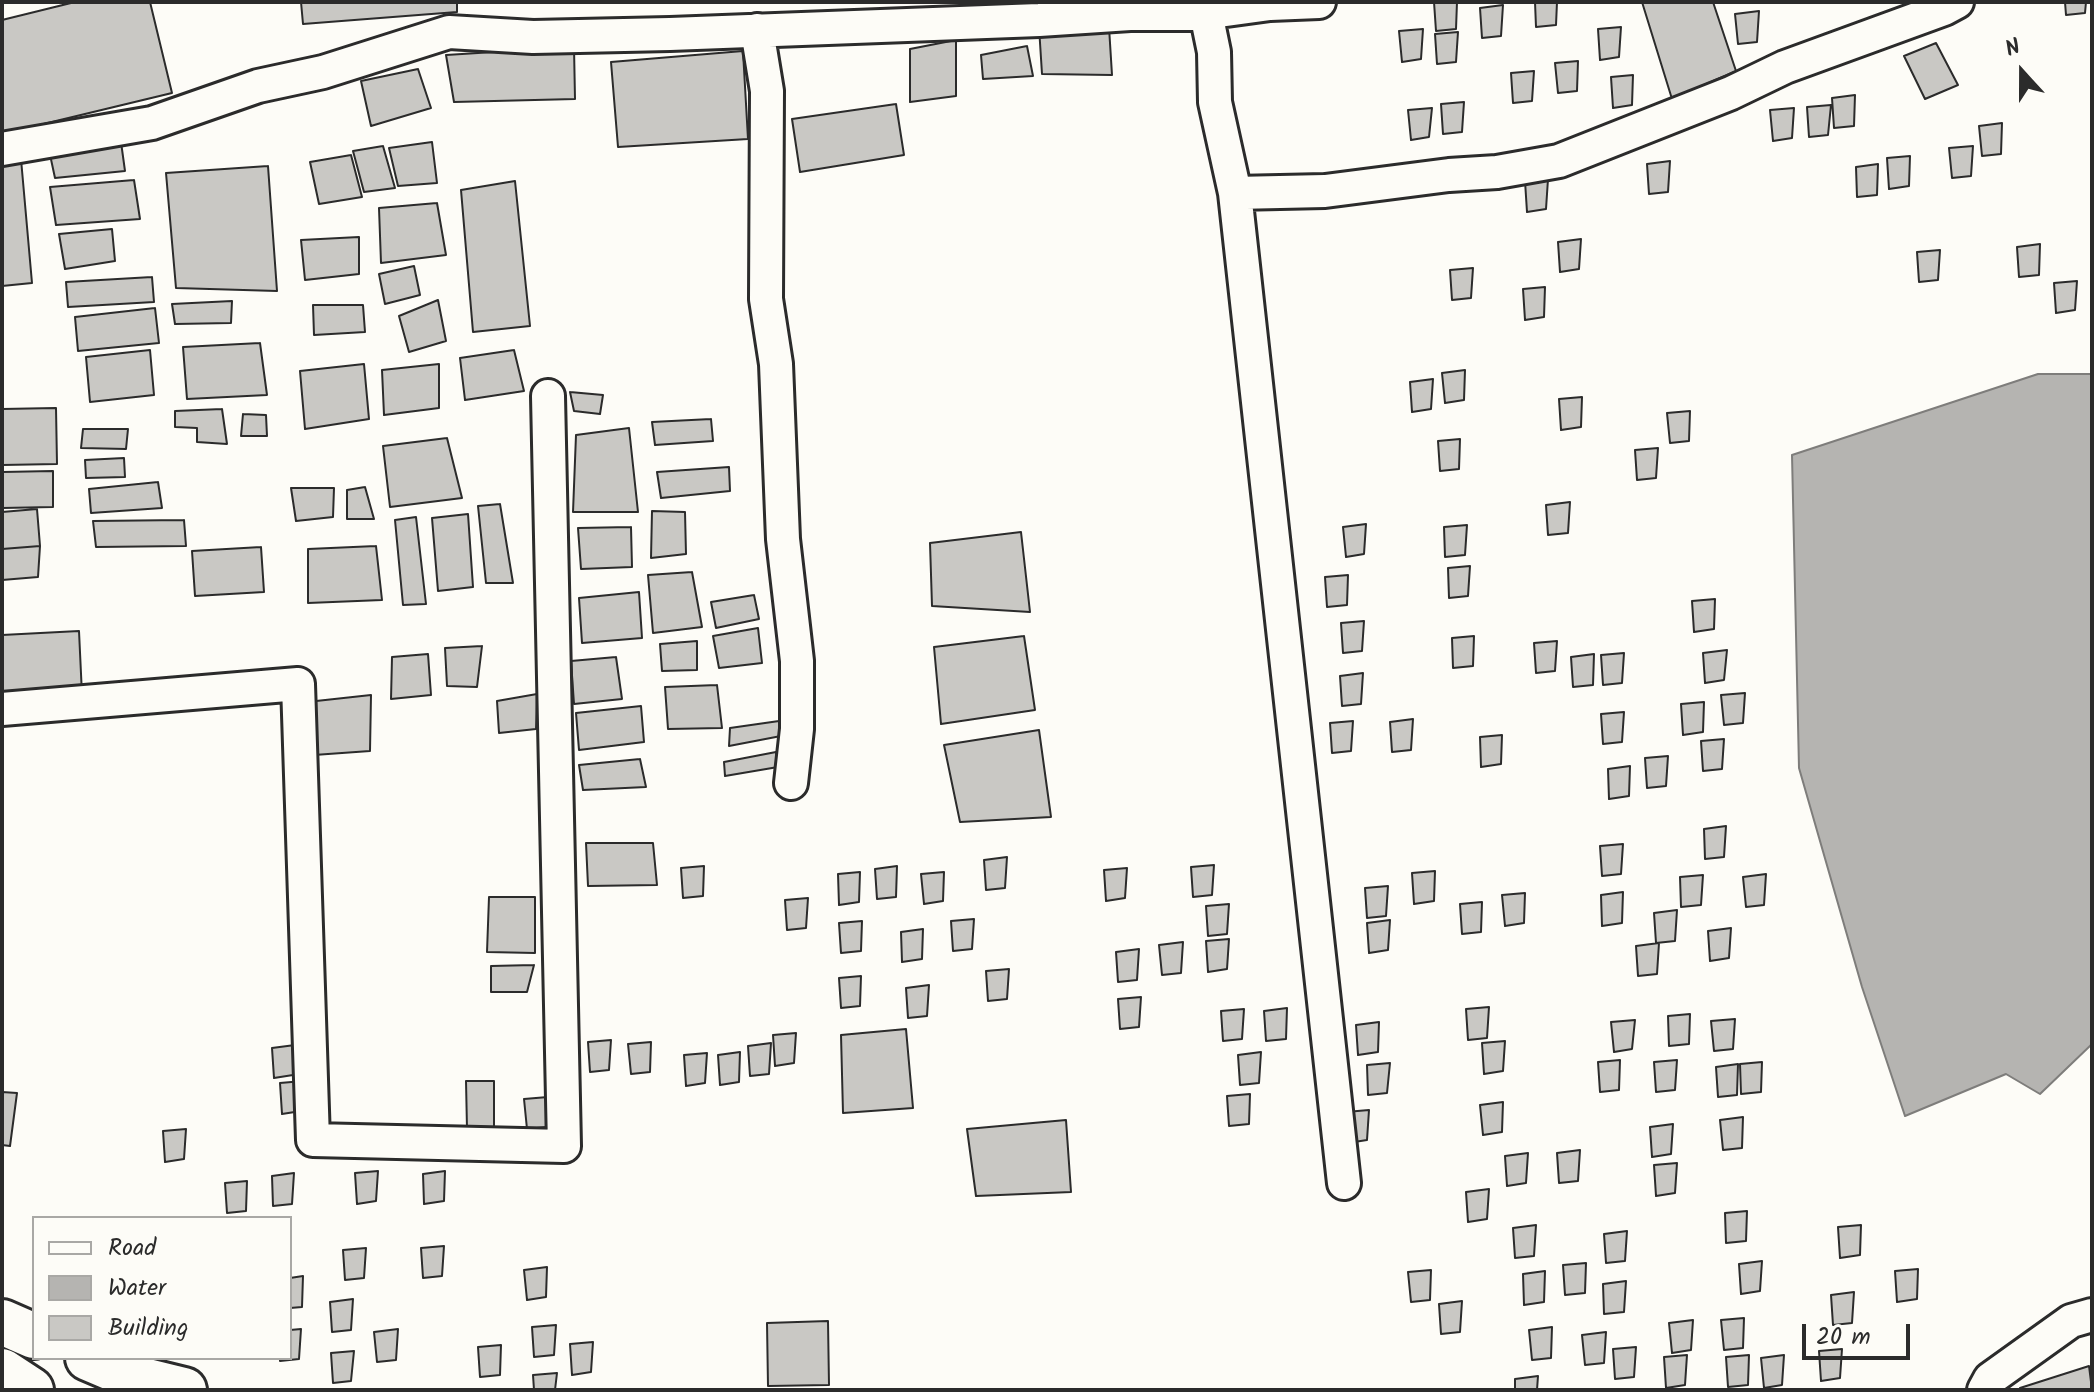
<!DOCTYPE html>
<html>
<head>
<meta charset="utf-8">
<style>
	body { margin:0 }
	#map { position:relative; width:2094px; height:1392px; overflow:hidden; background:#fdfcf7; font-family:Kalam,sans-serif }
	canvas { display:block }
	.frame { position:absolute; inset:0; border:4px solid #2b2b2b; pointer-events:none }
	.legend { position:absolute; left:32px; top:1216px; width:260px; height:144px; box-sizing:border-box; background:#fdfcf7; border:2px solid #a9a8a5; margin:0; padding:10px 14px; list-style:none; font-size:24px; color:#2b2b2b }
	.legend li { display:flex; align-items:center; gap:16px; height:40px }
	.legend b { width:40px; border:2px solid #a9a8a5 }
	.north { position:absolute; left:1982px; top:32px; width:80px; height:80px; -webkit-text-stroke:6px #fdfcf7; paint-order:stroke; rotate:339deg; font-size:22px; font-weight:700; line-height:32px; text-align:center; color:#2b2b2b }
	.north::after { content:''; display:block; margin:auto; width:28px; height:36px; background:#2b2b2b; clip-path:polygon(50% 0,100% 100%,50% 72%,0 100%) }
	.scale { position:absolute; left:1802px; top:1324px; width:108px; height:36px; box-sizing:border-box; border:4px solid #2b2b2b; border-top:0; padding-left:10px; font-size:24px; line-height:28px; white-space:nowrap; color:#2b2b2b; -webkit-text-stroke:6px #fdfcf7; paint-order:stroke }
</style>
</head>
<body>
<div id="map">
<canvas width="2094" height="1392"></canvas>
<div class="frame"></div>
<ul class="legend">
<li><b style="height:10px;background:#fdfcf7"></b>Road</li>
<li><b style="height:22px;background:#b5b4b1"></b>Water</li>
<li><b style="height:22px;background:#c9c8c4"></b>Building</li>
</ul>
<div class="north">N</div>
<div class="scale">20 m</div>
</div>
<script>
const g = document.querySelector('canvas').getContext('2d');
g.lineJoin = 'round';
function paint(path, color) { g.fillStyle = color; g.fill(path, 'evenodd'); }
const toPath = rows => new Path2D(rows.map(r => 'M' + r).join(''));
function trace(path, color, width, dash) { g.strokeStyle = color; g.lineWidth = width; g.lineCap = dash ? 'butt' : 'round'; g.setLineDash(dash || []); g.stroke(path); }
const water = toPath([
	[2038,374,2092,374,2092,1044,2040,1094,2006,1074,1905,1116,1862,987,1799,768,1792,455,2038,374]
]);
const building = toPath([
	[75,2,150,2,172,93,2,134,2,20,75,2],
	[301,2,457,2,457,12,303,24,301,2],
	[1434,2,1457,2,1456,29,1436,31,1434,2],
	[1535,2,1557,2,1556,25,1536,27,1535,2],
	[1642,2,1713,2,1736,71,1672,99,1642,2],
	[2065,2,2086,2,2085,13,2066,15,2065,2],
	[1503,5,1501,36,1482,38,1480,8,1503,5],
	[1759,11,1757,42,1738,44,1735,14,1759,11],
	[1039,27,1109,27,1112,75,1042,74,1039,27],
	[1621,27,1619,57,1600,60,1598,29,1621,27],
	[1423,29,1421,59,1402,62,1399,31,1423,29],
	[1458,32,1456,62,1437,64,1435,34,1458,32],
	[956,40,956,96,910,102,910,49,956,40],
	[1936,43,1958,85,1925,99,1904,56,1936,43],
	[1027,46,1033,76,983,79,981,55,1027,46],
	[574,47,575,99,454,102,446,55,574,47],
	[743,51,748,139,618,147,611,62,743,51],
	[1578,61,1577,91,1558,93,1555,63,1578,61],
	[418,69,431,108,371,126,361,81,418,69],
	[1534,71,1532,101,1513,103,1511,73,1534,71],
	[1633,75,1632,105,1613,108,1611,77,1633,75],
	[1855,95,1854,126,1834,128,1832,98,1855,95],
	[1464,102,1462,132,1443,134,1441,104,1464,102],
	[896,104,904,155,800,172,792,119,896,104],
	[1831,105,1828,135,1809,137,1807,107,1831,105],
	[1432,108,1429,137,1411,140,1408,110,1432,108],
	[1794,108,1792,138,1773,141,1770,110,1794,108],
	[2002,123,2001,154,1982,156,1979,126,2002,123],
	[121,142,125,171,55,178,49,150,121,142],
	[432,142,437,183,398,186,389,148,432,142],
	[383,146,395,188,364,192,353,151,383,146],
	[1973,146,1971,176,1952,178,1949,148,1973,146],
	[351,155,362,197,319,204,310,162,351,155],
	[1910,156,1909,186,1889,189,1887,158,1910,156],
	[21,159,32,283,2,286,2,161,21,159],
	[1670,161,1668,192,1649,194,1647,164,1670,161],
	[1878,164,1877,195,1857,197,1856,167,1878,164],
	[268,166,277,291,176,288,166,173,268,166],
	[1548,179,1546,209,1527,212,1525,181,1548,179],
	[134,180,140,219,56,225,50,187,134,180],
	[515,181,530,326,473,332,461,190,515,181],
	[437,203,446,255,381,263,379,208,437,203],
	[112,229,115,261,65,269,59,234,112,229],
	[359,237,359,274,305,280,301,240,359,237],
	[1581,239,1579,269,1560,272,1558,242,1581,239],
	[2040,244,2039,275,2019,277,2017,247,2040,244],
	[1940,250,1938,280,1919,282,1917,252,1940,250],
	[414,266,420,295,385,304,379,274,414,266],
	[1473,268,1471,298,1452,300,1450,270,1473,268],
	[152,277,154,302,68,307,66,282,152,277],
	[2077,281,2075,310,2056,313,2054,283,2077,281],
	[1545,287,1544,317,1525,320,1523,289,1545,287],
	[438,300,446,341,409,352,399,316,438,300],
	[232,301,231,323,175,324,172,304,232,301],
	[313,305,363,305,365,332,314,335,313,305],
	[155,308,159,343,78,351,75,317,155,308],
	[260,343,267,395,187,399,183,347,260,343],
	[150,350,154,395,90,402,86,357,150,350],
	[514,350,524,391,465,400,460,358,514,350],
	[364,364,369,419,305,429,300,371,364,364],
	[439,364,439,408,384,415,382,370,439,364],
	[1465,370,1464,400,1445,403,1442,373,1465,370],
	[1433,379,1431,409,1412,412,1410,382,1433,379],
	[570,392,603,395,600,414,574,411,570,392],
	[1582,397,1581,427,1561,430,1559,399,1582,397],
	[56,408,57,464,2,465,2,409,56,408],
	[222,409,227,444,197,442,197,428,175,427,175,411,222,409],
	[1690,411,1689,441,1670,443,1667,413,1690,411],
	[243,414,266,415,267,436,241,436,243,414],
	[711,419,713,441,655,445,652,422,711,419],
	[629,428,638,512,573,512,576,435,629,428],
	[83,429,128,429,126,449,81,448,83,429],
	[447,438,462,498,390,507,383,446,447,438],
	[1460,439,1459,469,1440,471,1438,441,1460,439],
	[1658,448,1656,478,1637,480,1635,450,1658,448],
	[124,458,125,477,86,478,85,460,124,458],
	[729,467,730,491,661,498,657,472,729,467],
	[53,471,53,507,2,508,2,472,53,471],
	[158,482,162,508,91,513,89,489,158,482],
	[365,487,374,519,347,519,347,490,365,487],
	[291,488,334,488,333,517,296,521,291,488],
	[1570,502,1568,533,1548,535,1546,505,1570,502],
	[500,504,513,583,486,583,478,506,500,504],
	[37,509,40,546,2,549,2,512,37,509],
	[652,511,685,512,686,554,651,558,652,511],
	[468,514,473,587,438,591,432,518,468,514],
	[416,517,426,604,403,605,395,520,416,517],
	[184,520,186,546,96,547,93,521,184,520],
	[1366,524,1364,554,1346,557,1343,527,1366,524],
	[1467,525,1465,555,1445,557,1444,527,1467,525],
	[631,527,632,567,581,569,578,528,631,527],
	[1021,532,1030,612,932,606,930,543,1021,532],
	[40,546,38,577,2,580,2,549,40,546],
	[376,546,382,600,308,603,308,549,376,546],
	[261,547,264,592,195,596,192,551,261,547],
	[1470,566,1468,596,1449,598,1448,568,1470,566],
	[692,572,702,627,653,633,648,575,692,572],
	[1348,575,1347,605,1327,607,1325,577,1348,575],
	[639,592,642,638,582,643,579,598,639,592],
	[754,595,759,619,716,628,711,602,754,595],
	[1715,599,1714,629,1694,632,1692,601,1715,599],
	[1364,621,1362,651,1343,653,1341,623,1364,621],
	[758,628,762,663,719,668,713,636,758,628],
	[79,631,82,695,2,700,2,635,79,631],
	[1024,636,1035,710,941,724,934,647,1024,636],
	[1474,636,1473,666,1453,668,1452,638,1474,636],
	[697,641,697,670,662,671,660,644,697,641],
	[1557,641,1555,671,1536,673,1534,643,1557,641],
	[482,646,477,687,447,686,445,648,482,646],
	[1727,650,1724,680,1705,683,1703,653,1727,650],
	[1624,653,1622,683,1603,685,1601,655,1624,653],
	[428,654,431,695,391,699,392,657,428,654],
	[1594,654,1593,685,1573,687,1571,657,1594,654],
	[616,657,622,699,574,704,571,661,616,657],
	[1363,673,1361,704,1342,706,1340,676,1363,673],
	[717,685,722,728,668,729,665,687,717,685],
	[1745,693,1743,723,1724,725,1721,695,1745,693],
	[537,694,536,729,499,733,497,701,537,694],
	[371,695,370,751,314,755,307,702,371,695],
	[1704,702,1703,732,1683,735,1681,704,1704,702],
	[641,706,644,742,579,750,576,713,641,706],
	[1624,712,1622,742,1603,744,1601,714,1624,712],
	[1413,719,1411,750,1392,752,1390,722,1413,719],
	[779,721,781,736,729,746,730,728,779,721],
	[1353,721,1351,751,1332,753,1330,723,1353,721],
	[1039,730,1051,817,960,822,944,745,1039,730],
	[1502,735,1501,764,1481,767,1480,737,1502,735],
	[1724,739,1722,769,1703,771,1701,741,1724,739],
	[776,752,778,767,725,776,724,762,776,752],
	[1668,756,1666,786,1647,788,1645,758,1668,756],
	[640,759,646,787,583,790,579,765,640,759],
	[1630,766,1629,796,1609,799,1608,769,1630,766],
	[1726,826,1724,857,1705,859,1704,829,1726,826],
	[586,843,653,843,657,885,588,886,586,843],
	[1623,844,1621,874,1602,876,1600,846,1623,844],
	[1007,857,1005,888,986,890,984,860,1007,857],
	[1214,865,1212,895,1193,897,1191,867,1214,865],
	[704,866,703,896,683,898,681,868,704,866],
	[897,866,896,897,877,899,875,869,897,866],
	[1127,868,1125,898,1106,901,1104,870,1127,868],
	[1435,871,1434,901,1414,904,1412,873,1435,871],
	[860,872,859,902,839,905,838,874,860,872],
	[944,872,943,901,924,904,921,874,944,872],
	[1766,874,1764,905,1746,907,1743,877,1766,874],
	[1703,875,1701,905,1681,907,1680,877,1703,875],
	[1388,886,1386,916,1367,918,1365,888,1388,886],
	[1623,892,1622,923,1602,926,1601,895,1623,892],
	[1525,893,1524,923,1505,926,1502,895,1525,893],
	[489,897,535,897,535,953,487,952,489,897],
	[808,898,806,928,787,930,785,900,808,898],
	[1482,902,1481,932,1462,934,1460,904,1482,902],
	[1229,904,1227,934,1208,936,1206,906,1229,904],
	[1677,910,1675,941,1656,943,1654,913,1677,910],
	[974,919,972,949,953,951,951,921,974,919],
	[1390,920,1388,950,1369,953,1367,923,1390,920],
	[862,921,861,951,841,953,839,923,862,921],
	[1731,928,1729,958,1710,961,1708,931,1731,928],
	[923,929,922,959,902,962,901,932,923,929],
	[1229,939,1227,969,1208,972,1206,941,1229,939],
	[1183,942,1181,973,1162,975,1159,945,1183,942],
	[1659,943,1657,974,1638,976,1636,946,1659,943],
	[1139,949,1137,980,1118,982,1116,952,1139,949],
	[534,965,527,992,491,992,491,966,534,965],
	[1009,969,1007,999,988,1001,986,971,1009,969],
	[861,976,860,1006,841,1008,839,978,861,976],
	[929,985,927,1016,908,1018,906,988,929,985],
	[1141,997,1139,1027,1120,1029,1118,999,1141,997],
	[1489,1007,1487,1038,1468,1040,1466,1009,1489,1007],
	[1287,1008,1286,1039,1266,1041,1264,1011,1287,1008],
	[1244,1009,1242,1039,1223,1041,1221,1011,1244,1009],
	[1690,1014,1689,1044,1669,1046,1668,1016,1690,1014],
	[1735,1019,1733,1049,1714,1051,1711,1021,1735,1019],
	[1635,1020,1632,1049,1614,1052,1611,1022,1635,1020],
	[1379,1022,1378,1052,1358,1055,1356,1025,1379,1022],
	[906,1029,913,1108,843,1113,841,1035,906,1029],
	[796,1033,794,1063,775,1066,773,1035,796,1033],
	[611,1040,609,1070,590,1072,588,1042,611,1040],
	[1505,1041,1503,1071,1484,1074,1482,1043,1505,1041],
	[651,1042,650,1072,631,1074,628,1044,651,1042],
	[771,1043,769,1074,750,1076,748,1046,771,1043],
	[295,1045,293,1075,274,1078,272,1048,295,1045],
	[740,1052,739,1082,720,1085,718,1055,740,1052],
	[1261,1052,1259,1083,1240,1085,1238,1055,1261,1052],
	[707,1053,705,1083,686,1086,684,1055,707,1053],
	[1620,1060,1619,1090,1600,1092,1598,1062,1620,1060],
	[1677,1060,1675,1090,1656,1092,1654,1062,1677,1060],
	[1762,1062,1761,1092,1741,1094,1740,1064,1762,1062],
	[1390,1063,1387,1093,1368,1095,1367,1065,1390,1063],
	[1738,1064,1737,1095,1718,1097,1716,1067,1738,1064],
	[303,1081,301,1111,282,1114,280,1083,303,1081],
	[466,1081,494,1081,494,1132,467,1129,466,1081],
	[2,1092,17,1093,10,1146,2,1145,2,1092],
	[1250,1094,1249,1124,1229,1126,1227,1096,1250,1094],
	[548,1097,546,1127,527,1129,524,1099,548,1097],
	[1503,1102,1502,1132,1483,1135,1480,1105,1503,1102],
	[1369,1110,1367,1140,1348,1143,1346,1112,1369,1110],
	[1743,1117,1742,1148,1723,1150,1720,1120,1743,1117],
	[1066,1120,1071,1192,976,1196,967,1129,1066,1120],
	[1673,1124,1671,1154,1652,1157,1650,1127,1673,1124],
	[186,1129,184,1159,165,1162,163,1131,186,1129],
	[1580,1150,1578,1181,1559,1183,1557,1153,1580,1150],
	[1528,1153,1526,1183,1507,1186,1505,1156,1528,1153],
	[1677,1163,1675,1193,1656,1196,1654,1165,1677,1163],
	[378,1171,376,1201,357,1204,355,1173,378,1171],
	[445,1171,444,1201,424,1204,423,1174,445,1171],
	[294,1173,292,1204,273,1206,272,1176,294,1173],
	[247,1181,246,1211,227,1213,225,1183,247,1181],
	[1489,1189,1487,1219,1468,1222,1466,1192,1489,1189],
	[1747,1211,1746,1241,1726,1243,1725,1213,1747,1211],
	[1536,1225,1534,1256,1515,1258,1513,1228,1536,1225],
	[1861,1225,1860,1255,1840,1258,1838,1227,1861,1225],
	[1627,1231,1625,1261,1606,1263,1604,1234,1627,1231],
	[444,1246,442,1276,423,1278,421,1248,444,1246],
	[366,1248,364,1278,345,1280,343,1250,366,1248],
	[1762,1261,1760,1291,1741,1294,1739,1264,1762,1261],
	[1586,1263,1585,1293,1565,1295,1563,1265,1586,1263],
	[547,1267,546,1297,527,1300,524,1270,547,1267],
	[1918,1269,1917,1299,1897,1302,1895,1271,1918,1269],
	[1431,1270,1430,1300,1411,1302,1408,1272,1431,1270],
	[1545,1271,1544,1302,1524,1305,1523,1274,1545,1271],
	[303,1276,302,1307,290,1308,290,1278,303,1276],
	[1626,1281,1624,1312,1604,1314,1603,1284,1626,1281],
	[1854,1292,1852,1323,1833,1325,1831,1295,1854,1292],
	[353,1299,351,1330,332,1332,330,1302,353,1299],
	[1462,1301,1460,1332,1441,1334,1439,1304,1462,1301],
	[1744,1318,1743,1348,1724,1350,1721,1320,1744,1318],
	[1693,1320,1691,1350,1672,1353,1669,1323,1693,1320],
	[828,1321,829,1385,768,1386,767,1323,828,1321],
	[556,1325,554,1355,534,1357,532,1327,556,1325],
	[1552,1327,1551,1358,1532,1360,1529,1330,1552,1327],
	[301,1329,299,1359,280,1361,280,1358,290,1358,290,1330,301,1329],
	[398,1329,396,1360,377,1362,374,1332,398,1329],
	[1606,1332,1604,1363,1585,1365,1582,1335,1606,1332],
	[593,1342,591,1372,572,1375,570,1344,593,1342],
	[501,1345,500,1375,480,1377,478,1347,501,1345],
	[1636,1347,1634,1377,1615,1379,1613,1349,1636,1347],
	[1842,1349,1840,1378,1821,1381,1819,1351,1842,1349],
	[354,1351,351,1381,333,1383,331,1353,354,1351],
	[1687,1355,1685,1385,1666,1388,1664,1357,1687,1355],
	[1749,1355,1748,1385,1728,1387,1726,1357,1749,1355],
	[1784,1355,1782,1385,1764,1388,1761,1358,1784,1355],
	[2089,1366,2092,1390,2020,1390,2020,1388,2089,1366],
	[557,1373,555,1390,534,1390,533,1375,557,1373],
	[1538,1376,1537,1390,1515,1390,1515,1379,1538,1376]
]);
const minor = toPath([
	[1209,2,1206,13,1214,52,1215,102,1235,193,1325,191,1449,175,1497,172,1559,161,1731,93,1785,67,1944,9,1957,2],
	[757,30,767,91,766,299,776,364,783,539,797,661,797,729,791,783],
	[2,149,152,123,258,86,323,72,449,32,533,37,670,34,1039,20,1130,14,1197,14,1270,4,1319,2],
	[1235,193,1344,1183],
	[2,709,298,684,313,1140,564,1146,548,396],
	[1984,1390,1990,1379,2071,1321,2092,1315]
]);
const secondary = toPath([
	[2,1322,34,1336],
	[88,1358,135,1378,184,1390],
	[2,1371,31,1390]
]);
paint(water, '#b5b4b1');
trace(water, '#7e7d7b', 2);
paint(building, '#c9c8c4');
trace(building, '#2b2b2b', 2);
trace(minor, '#2b2b2b', 38);
trace(secondary, '#2b2b2b', 50);
trace(minor, '#fdfcf7', 32);
trace(secondary, '#fdfcf7', 44);
</script>
</body>
</html>
